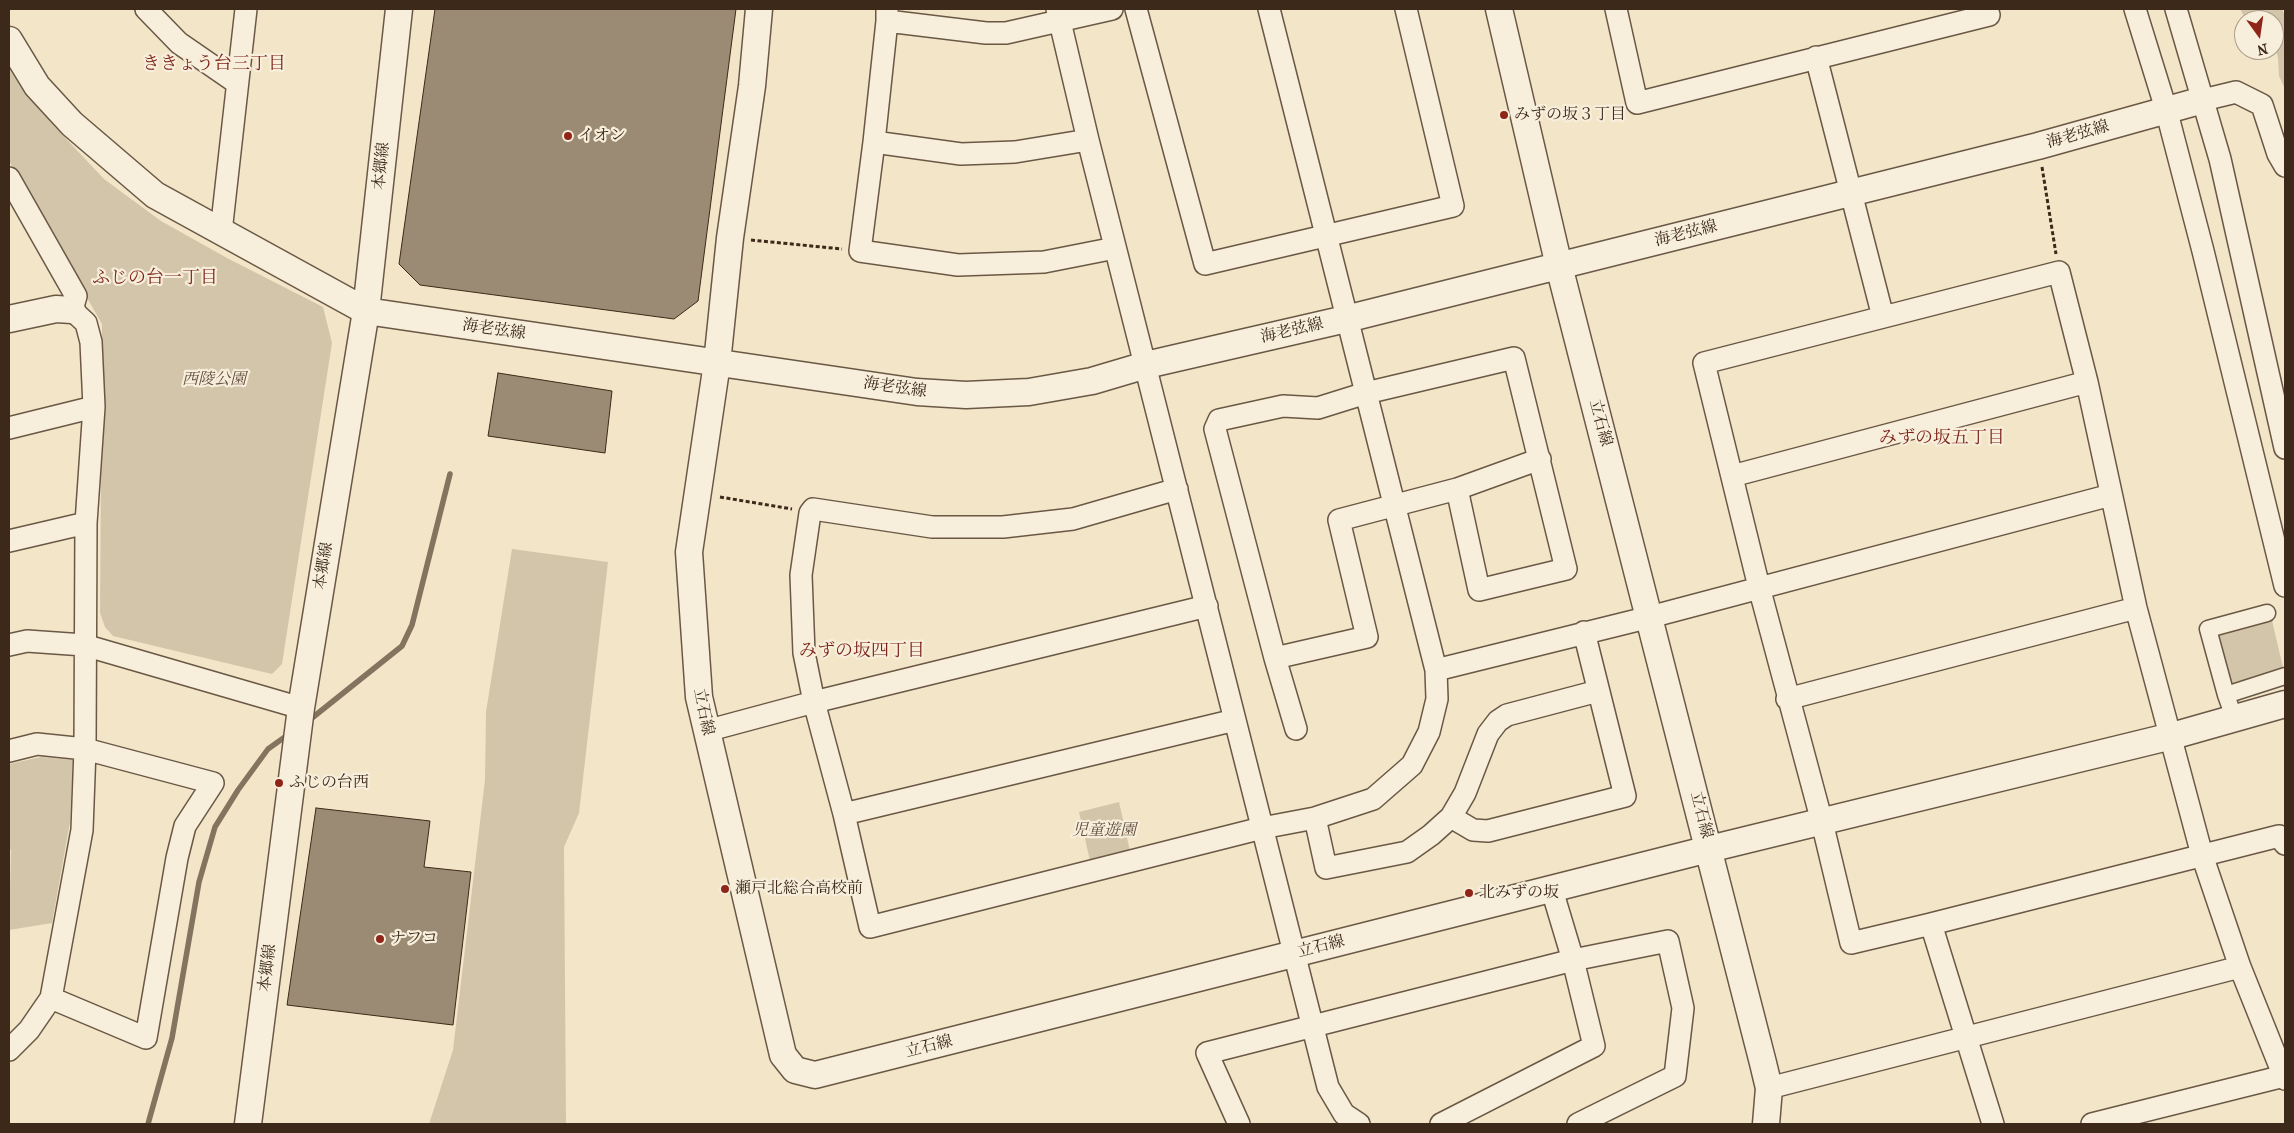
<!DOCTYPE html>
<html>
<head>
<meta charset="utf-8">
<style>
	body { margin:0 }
	#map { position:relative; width:2294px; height:1133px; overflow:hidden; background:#f2e5c8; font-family:"IM FELL French Canon",serif }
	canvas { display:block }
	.frame { position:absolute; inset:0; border:10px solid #3c2919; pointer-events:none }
	.north { position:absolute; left:2234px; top:10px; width:50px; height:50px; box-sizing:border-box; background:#f7eedb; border:1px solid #ac9f8d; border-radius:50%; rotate:166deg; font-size:14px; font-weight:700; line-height:20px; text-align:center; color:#3c2919 }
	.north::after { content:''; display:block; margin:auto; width:18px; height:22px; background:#8f2418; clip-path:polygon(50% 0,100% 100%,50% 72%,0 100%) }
</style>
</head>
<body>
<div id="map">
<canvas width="2294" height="1133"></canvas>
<div class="frame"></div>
<div class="north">N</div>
</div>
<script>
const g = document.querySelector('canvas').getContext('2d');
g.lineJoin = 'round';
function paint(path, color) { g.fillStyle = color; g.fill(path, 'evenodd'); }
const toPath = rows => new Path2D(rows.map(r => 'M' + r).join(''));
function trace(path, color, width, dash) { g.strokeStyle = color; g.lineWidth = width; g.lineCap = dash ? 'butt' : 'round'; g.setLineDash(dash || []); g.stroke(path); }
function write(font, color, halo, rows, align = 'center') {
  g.font = font + ' "IM FELL French Canon","Noto Serif JP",serif'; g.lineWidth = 4.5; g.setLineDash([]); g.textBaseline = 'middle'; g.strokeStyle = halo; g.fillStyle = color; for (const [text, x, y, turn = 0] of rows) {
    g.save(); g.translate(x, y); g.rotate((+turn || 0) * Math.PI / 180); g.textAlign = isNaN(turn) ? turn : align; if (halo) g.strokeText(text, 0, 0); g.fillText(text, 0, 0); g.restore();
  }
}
const green = toPath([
	[2240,9,2282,9,2285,16,2285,89,2279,76,2278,58,2274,43,2274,20,2246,20],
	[9,58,55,127,104,179,161,221,227,258,323,307,332,343,282,664,272,674,113,636,105,627,100,613,102,324,9,161],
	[512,549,608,562,579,813,564,847,566,1124,429,1124,453,1050,485,780,486,712],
	[2271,616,2284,672,2231,692,2217,631],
	[41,757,73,760,70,822,52,923,9,930,11,850,9,848,9,764],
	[1119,802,1130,851,1090,861,1079,812]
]);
const stream = toPath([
	[307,722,402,646,412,625,450,474],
	[148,1124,172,1038,199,882,215,827,238,790,268,749,289,734]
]);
const building = toPath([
	[435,9,736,9,698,301,674,319,420,285,399,264,435,9],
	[498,373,612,391,605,453,488,436,498,373],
	[316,808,430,821,424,867,471,872,453,1025,287,1005,316,808]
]);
const path = toPath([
	[2042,167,2056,254],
	[751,240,842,249],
	[720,497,792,509]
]);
const pedestrian = toPath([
	[2226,695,2208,629,2267,613],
	[2230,706,2226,695,2285,676]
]);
const minor = toPath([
	[146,9,179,43,237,83],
	[887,9,887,21,874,142,860,251,958,265,1044,262,1115,248],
	[1057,9,1088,140,1328,1087,1344,1114,1359,1124],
	[1136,9,1205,264,1453,206,1406,9],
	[1616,9,1637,103,1989,15,1987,9],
	[2135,9,2166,109,2203,251,2285,586],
	[2176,9,2220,159,2285,448],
	[887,21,986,33,1006,33,1112,9],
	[1816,57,1883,317],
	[2203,100,2236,92,2262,105,2278,154,2285,166],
	[874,142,961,154,1015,152,1088,140],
	[9,178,76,296,72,310,86,323,91,342,94,407,86,523,85,749,37,744,9,751],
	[221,232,246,9],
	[9,428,94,407],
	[1732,476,2087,382],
	[1177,489,1073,519,1003,527,932,527,813,509,810,513,801,575,804,653,814,702,844,814,870,927,1262,828,1315,818,1373,799,1412,765,1429,732,1437,699,1436,670,1269,9],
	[9,541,86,523],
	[9,645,27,641,84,645,301,708],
	[1275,658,1367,637,1339,520,1457,489,1540,459],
	[1436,670,1650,617,2111,495],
	[1787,699,2136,608],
	[1296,729,1275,658,1215,429,1219,420,1283,406,1318,408,1366,393,1514,358,1566,569,1479,590,1457,489],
	[706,731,814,702,1207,606],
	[844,814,1235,720],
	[1451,817,1473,830,1488,831,1625,796,1584,632],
	[1315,818,1326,868,1407,852,1431,835,1451,817,1465,793,1488,734,1498,721,1507,715,1598,691],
	[1931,924,2279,836,2285,844],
	[9,1050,29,1030,51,998,82,830,85,749,213,783,185,826,177,858,146,1038,51,998],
	[1769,1088,2240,967],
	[1239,1124,1207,1053,1573,960,1668,941,1683,1008,1675,1076,1578,1124],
	[1441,1124,1594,1046,1573,960,1552,890],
	[1993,1124,1931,924,1851,943,1822,822,1759,587,1704,363,2059,272,2087,382,2136,608,2202,855,2240,967,2285,1079],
	[2092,1124,2284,1076]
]);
const tertiary = toPath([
	[759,9,752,86,730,238,717,363,689,552,699,697,783,1055,795,1070,815,1075,1709,849,2172,736,2285,704],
	[1499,9,1559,266,1763,1063,1769,1088,1766,1124],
	[9,40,37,86,72,124,155,195,366,311,917,392,966,395,1029,392,1092,381,1146,365,1346,319,2038,146,2203,100],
	[9,319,56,309,72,310],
	[248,1124,301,708,366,311,399,9]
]);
const markers = [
	[1504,115,5,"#8f2418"],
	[568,136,5,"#8f2418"],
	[279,783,5,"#8f2418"],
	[725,889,5,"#8f2418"],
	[1469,893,5,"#8f2418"],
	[380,939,5,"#8f2418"]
];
const poiNames = [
	["みずの坂３丁目",1514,115],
	["イオン",578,136],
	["ふじの台西",289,783],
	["瀬戸北総合高校前",735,889],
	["北みずの坂",1479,893],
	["ナフコ",390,939]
];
const streetNames = [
	["海老弦線",2078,135,-16],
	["本郷線",382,166,-84],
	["海老弦線",1686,234,-14],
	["海老弦線",494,330,8],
	["海老弦線",1292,331,-13],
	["海老弦線",895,388,8],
	["立石線",1600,423,75],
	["本郷線",324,566,-81],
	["立石線",703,712,79],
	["立石線",1701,815,76],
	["立石線",1321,947,-14],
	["本郷線",268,968,-83],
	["立石線",929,1047,-14]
];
const parkNames = [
	["西陵公園",214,380],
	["児童遊園",1104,831]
];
const neighbourhoodNames = [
	["ききょう台三丁目",214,65],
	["ふじの台一丁目",155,279],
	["みずの坂五丁目",1942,439],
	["みずの坂四丁目",862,652]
];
paint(green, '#d3c5aa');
trace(stream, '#84735e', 5.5);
paint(building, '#9b8b74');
trace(building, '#3c2919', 1);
trace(pedestrian, '#6a5845', 19);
trace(minor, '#6a5845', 24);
trace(tertiary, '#6a5845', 29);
trace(path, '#3c2919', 3, [4, 2.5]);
trace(pedestrian, '#f7eedb', 16);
trace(minor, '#f7eedb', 21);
trace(tertiary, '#f7eedb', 26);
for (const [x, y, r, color] of markers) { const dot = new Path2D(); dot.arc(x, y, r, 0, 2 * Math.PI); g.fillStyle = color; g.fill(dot); trace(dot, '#f7eedb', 2); }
write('16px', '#3c2919', '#f7eedb', poiNames, 'left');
write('16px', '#3c2919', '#f7eedb', streetNames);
write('italic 16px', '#62503d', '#f7eedb', parkNames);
write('18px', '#7a1f14', '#f7eedb', neighbourhoodNames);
</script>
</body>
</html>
